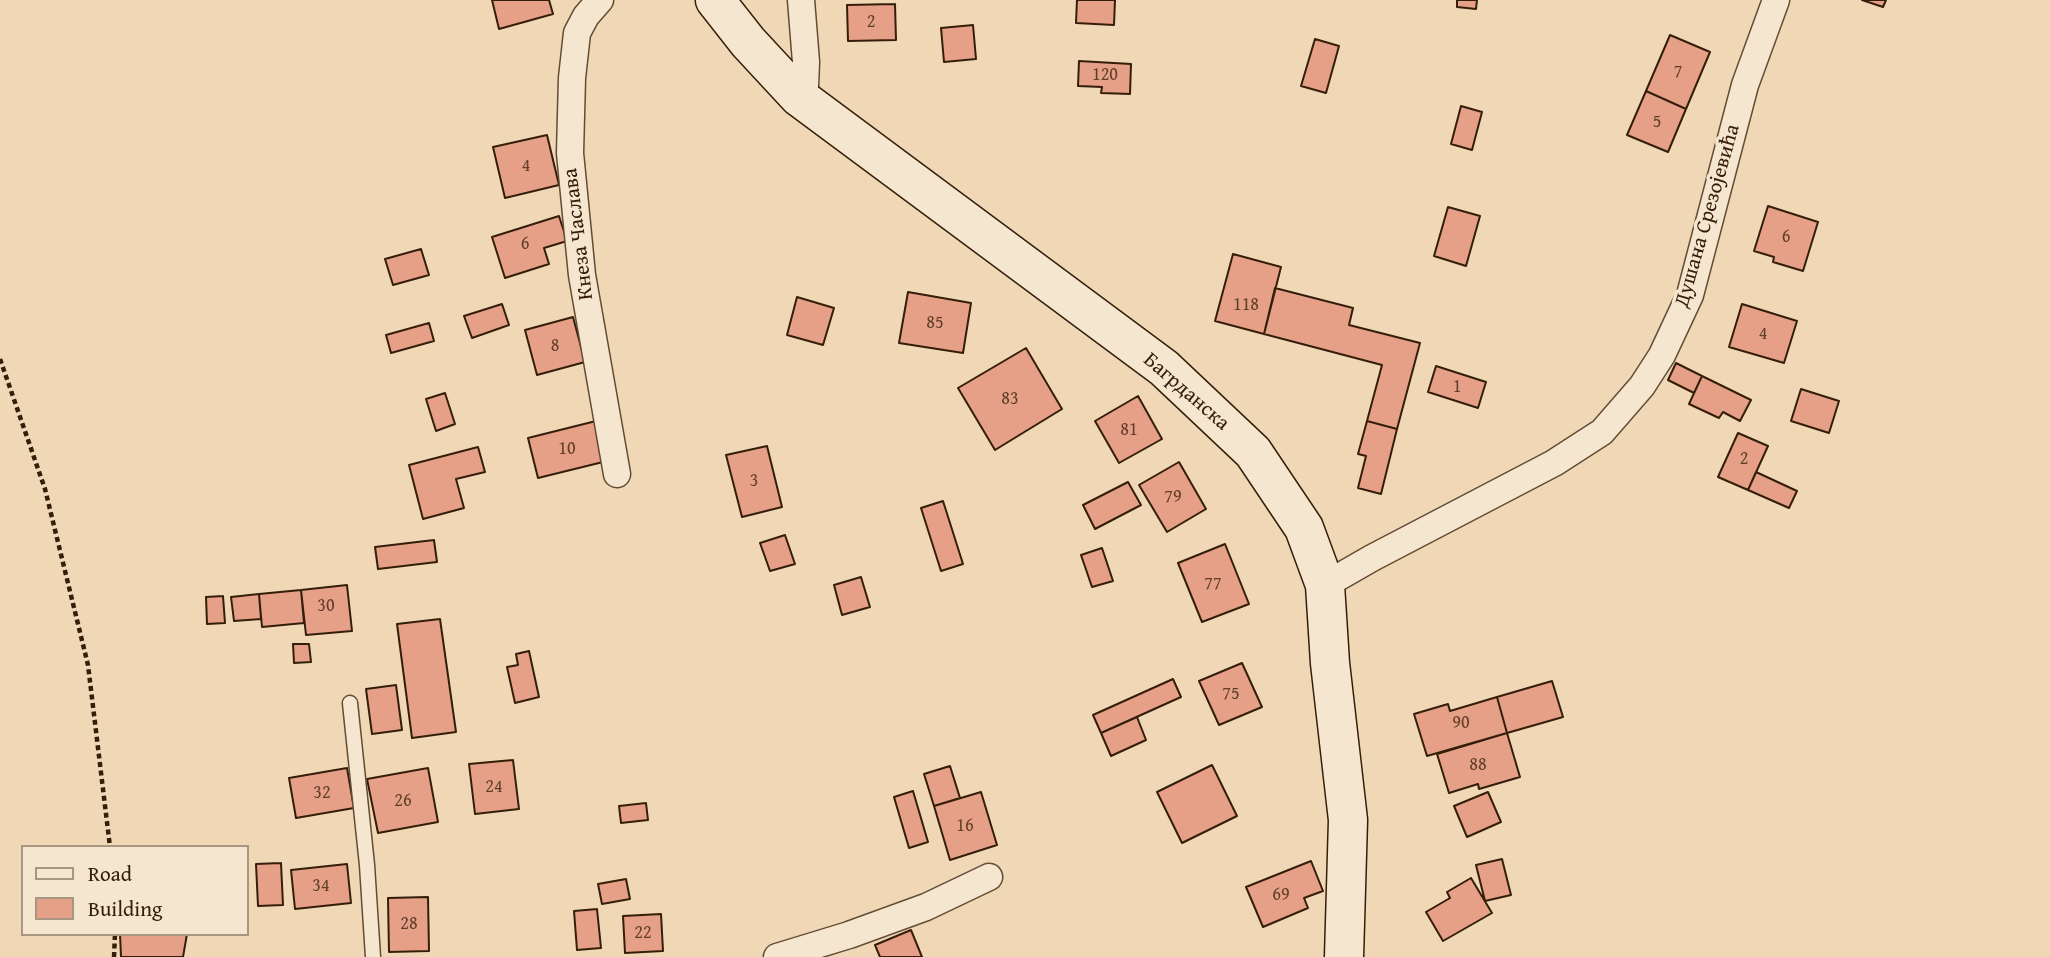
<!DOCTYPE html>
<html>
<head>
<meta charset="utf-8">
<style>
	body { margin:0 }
	#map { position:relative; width:2050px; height:957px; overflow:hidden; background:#f0d8b7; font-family:"Gentium Book Plus",serif }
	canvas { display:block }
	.legend { position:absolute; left:21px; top:845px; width:228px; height:91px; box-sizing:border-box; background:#f5e6d0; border:2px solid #a89680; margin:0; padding:9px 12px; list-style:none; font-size:21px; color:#351e09 }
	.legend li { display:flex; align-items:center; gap:14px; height:35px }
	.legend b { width:35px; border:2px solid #a89680 }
</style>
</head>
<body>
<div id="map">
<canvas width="2050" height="957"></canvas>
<ul class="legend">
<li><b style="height:9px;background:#f5e6d0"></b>Road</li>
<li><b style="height:19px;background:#e5a087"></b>Building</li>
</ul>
</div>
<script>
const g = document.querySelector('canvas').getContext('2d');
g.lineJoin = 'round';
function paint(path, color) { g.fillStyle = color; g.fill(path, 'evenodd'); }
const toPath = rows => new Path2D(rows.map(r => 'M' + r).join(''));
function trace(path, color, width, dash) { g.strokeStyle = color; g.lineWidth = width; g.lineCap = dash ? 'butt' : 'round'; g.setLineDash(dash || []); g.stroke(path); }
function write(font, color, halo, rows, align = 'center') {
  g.font = font + ' "Gentium Book Plus",serif'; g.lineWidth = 7; g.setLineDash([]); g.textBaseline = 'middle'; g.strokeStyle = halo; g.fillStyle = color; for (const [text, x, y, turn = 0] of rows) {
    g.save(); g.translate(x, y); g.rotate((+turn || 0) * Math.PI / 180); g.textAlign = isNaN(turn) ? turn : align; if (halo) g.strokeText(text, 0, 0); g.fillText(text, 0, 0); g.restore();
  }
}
const building = toPath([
	[492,0,549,0,553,14,499,29,492,0],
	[1077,0,1115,0,1114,25,1076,23,1077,0],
	[1457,0,1477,0,1476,9,1457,7,1457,0],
	[1862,0,1886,0,1883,7,1862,0],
	[895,4,896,40,848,41,847,5,895,4],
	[973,25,976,59,944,62,941,28,973,25],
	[1670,35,1710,52,1686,109,1646,91,1670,35],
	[1315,39,1339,46,1326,93,1301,86,1315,39],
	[1079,61,1131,64,1130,94,1101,93,1102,87,1078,86,1079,61],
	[1646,91,1686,109,1668,152,1627,135,1646,91],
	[1461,106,1482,112,1472,150,1451,144,1461,106],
	[547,135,559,185,505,198,493,147,547,135],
	[1768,206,1818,222,1803,271,1773,262,1774,257,1754,251,1768,206],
	[1448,207,1480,216,1466,266,1434,256,1448,207],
	[559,216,567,241,544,248,549,264,505,278,492,237,559,216],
	[421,249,429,275,393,285,385,259,421,249],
	[1233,254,1281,267,1264,334,1215,321,1233,254],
	[1275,288,1353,308,1349,325,1420,343,1397,429,1367,421,1382,365,1264,334,1275,288],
	[908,292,971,303,963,353,899,343,908,292],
	[797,297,834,308,823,345,787,335,797,297],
	[502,304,509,325,472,338,464,316,502,304],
	[1742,304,1797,321,1784,363,1729,347,1742,304],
	[573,317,585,362,537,375,525,330,573,317],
	[429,323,434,341,391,353,386,335,429,323],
	[1026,348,1062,409,995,450,958,388,1026,348],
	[1676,363,1702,376,1694,393,1668,380,1676,363],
	[1436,366,1486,382,1478,408,1428,392,1436,366],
	[1702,376,1751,400,1740,421,1723,412,1719,418,1689,404,1702,376],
	[1801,389,1839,401,1829,433,1791,421,1801,389],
	[445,393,455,424,436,431,426,399,445,393],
	[1138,396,1162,439,1119,463,1095,421,1138,396],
	[596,421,607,461,538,478,528,438,596,421],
	[1367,421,1397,429,1381,494,1358,488,1366,456,1358,454,1367,421],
	[1738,433,1768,446,1748,490,1718,477,1738,433],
	[767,446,782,507,742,517,726,455,767,446],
	[478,447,485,472,456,479,464,508,423,519,409,465,478,447],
	[1179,462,1206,509,1167,532,1139,485,1179,462],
	[1756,472,1797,491,1789,508,1748,490,1756,472],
	[1128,482,1141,505,1095,529,1083,505,1128,482],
	[943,501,963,564,941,571,921,508,943,501],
	[785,535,795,564,770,571,760,543,785,535],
	[434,540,437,562,378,569,375,547,434,540],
	[1225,544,1249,604,1202,622,1178,563,1225,544],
	[1102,548,1113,581,1092,587,1081,555,1102,548],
	[861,577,870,607,842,615,834,585,861,577],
	[347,585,352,631,306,635,301,590,347,585],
	[301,590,304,623,262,627,259,594,301,590],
	[259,594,261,619,234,621,231,597,259,594],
	[223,596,225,623,207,624,206,597,223,596],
	[440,619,456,732,412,738,397,624,440,619],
	[293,644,309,644,311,662,294,663,293,644],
	[529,651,539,697,515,703,507,667,518,665,516,654,529,651],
	[1242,663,1262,707,1219,725,1199,681,1242,663],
	[1173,679,1181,697,1101,733,1093,715,1173,679],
	[1552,681,1563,717,1507,733,1497,697,1552,681],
	[396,685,402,730,372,734,366,689,396,685],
	[1497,697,1507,733,1427,756,1414,714,1448,704,1450,711,1497,697],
	[1137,717,1146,740,1111,756,1101,733,1137,717],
	[1507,733,1520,777,1479,789,1478,784,1449,793,1437,754,1507,733],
	[513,760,519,809,475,814,469,764,513,760],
	[1212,765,1237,816,1182,843,1157,792,1212,765],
	[950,766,960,798,934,806,924,774,950,766],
	[347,768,354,808,296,818,289,778,347,768],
	[428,768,438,822,378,833,367,779,428,768],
	[913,791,928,842,909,848,894,797,913,791],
	[981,792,997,845,950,860,934,806,981,792],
	[1488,792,1501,822,1467,837,1454,806,1488,792],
	[646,803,648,820,621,823,619,806,646,803],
	[1502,859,1511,895,1485,901,1476,865,1502,859],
	[1311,861,1323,891,1304,898,1308,908,1263,927,1246,887,1311,861],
	[281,863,283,905,258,906,256,864,281,863],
	[347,864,351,903,295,909,291,870,347,864],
	[1471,878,1492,913,1443,941,1426,912,1450,898,1447,892,1471,878],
	[626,879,630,899,602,904,598,884,626,879],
	[428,897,429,951,389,952,388,898,428,897],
	[597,909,601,948,577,950,574,911,597,909],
	[661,914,663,951,625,953,623,916,661,914],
	[911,930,922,957,880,957,875,945,911,930],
	[120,934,187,934,183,957,121,957,120,934]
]);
const path = toPath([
	[0,359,45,489,88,665,110,847],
	[114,957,115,934]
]);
const lane = toPath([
	[350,703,367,865,373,957]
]);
const street = toPath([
	[600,0,586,16,577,33,572,78,570,153,582,275,617,474],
	[799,97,805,86,806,62,801,0],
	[1325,585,1372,558,1554,463,1602,432,1642,386,1662,355,1690,295,1745,85,1776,0],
	[777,957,849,935,926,907,989,877]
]);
const secondary = toPath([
	[715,0,748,42,799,97,1164,368,1253,452,1304,528,1325,585,1330,663,1348,820,1344,957]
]);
const numberNames = [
	["2",871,22],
	["7",1678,72],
	["120",1105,75],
	["5",1657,122],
	["4",526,166],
	["6",1786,237],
	["6",525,244],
	["118",1246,305],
	["85",935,323],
	["4",1763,334],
	["8",555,346],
	["1",1457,387],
	["83",1010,399],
	["81",1129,430],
	["10",567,449],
	["2",1744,459],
	["3",754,481],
	["79",1173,497],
	["77",1213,584],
	["30",326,606],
	["75",1231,694],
	["90",1461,723],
	["88",1478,765],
	["24",494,787],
	["32",322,793],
	["26",403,801],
	["16",965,826],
	["34",321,886],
	["69",1281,895],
	["28",409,924],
	["22",643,933]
];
const streetNames = [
	["Душана Срезојевића",1708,216,-74],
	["Кнеза Часлава",579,234,-97],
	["Багрданска",1186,392,41]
];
paint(building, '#e5a087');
trace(building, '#351e09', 2);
trace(lane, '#644c34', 17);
trace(street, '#644c34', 29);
trace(secondary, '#351e09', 41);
trace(path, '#351e09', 4.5, [5, 3.5]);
trace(lane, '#f5e6d0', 14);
trace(street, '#f5e6d0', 26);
trace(secondary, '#f5e6d0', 38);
write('18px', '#613e28', null, numberNames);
write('21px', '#351e09', '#f5e6d0', streetNames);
</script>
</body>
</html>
